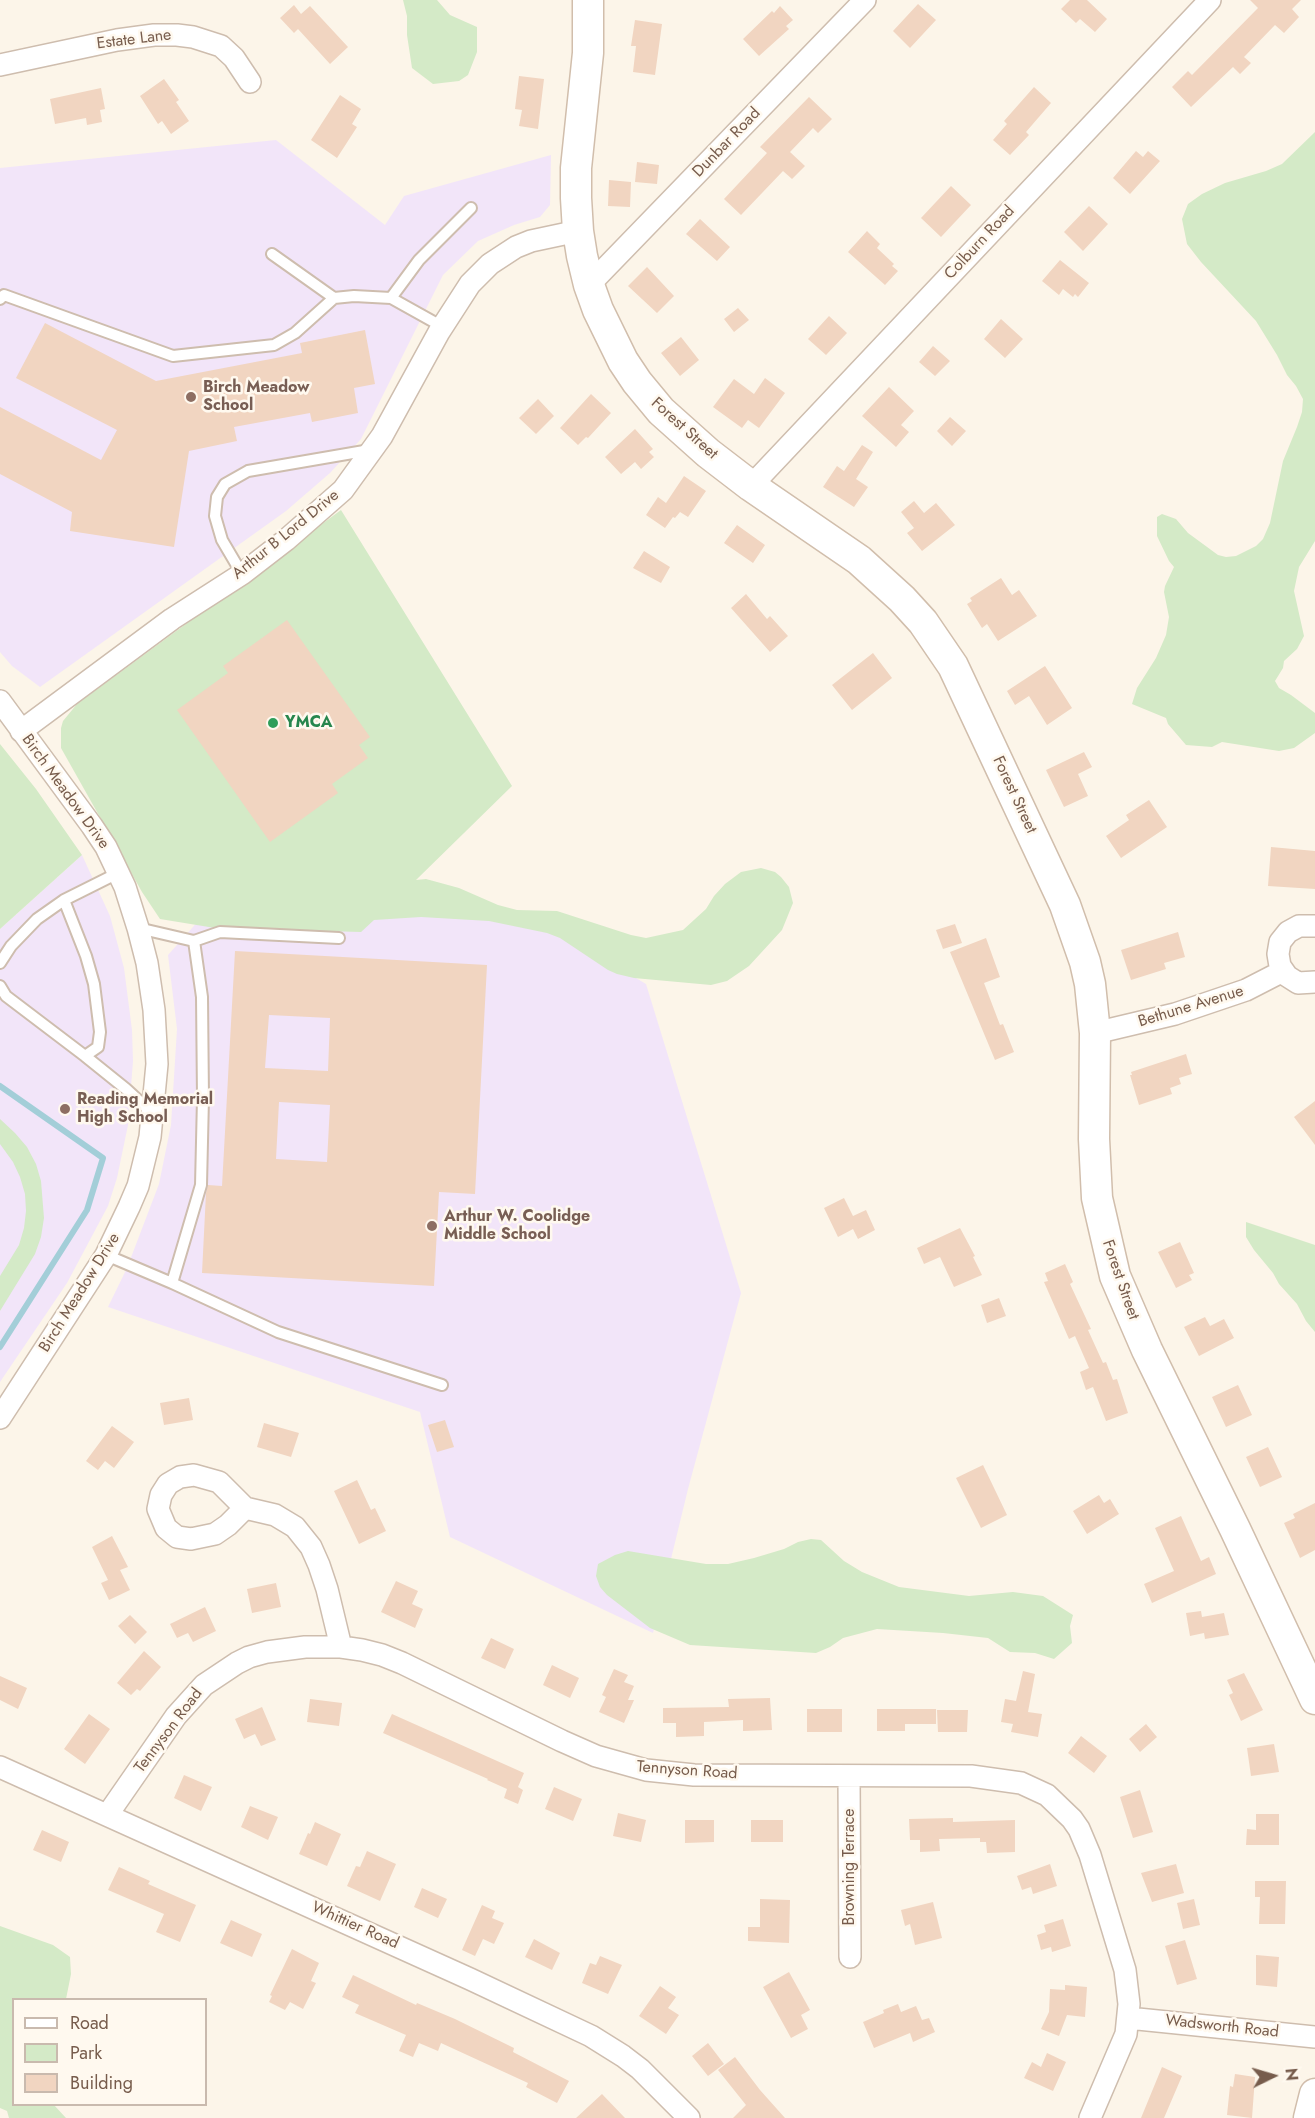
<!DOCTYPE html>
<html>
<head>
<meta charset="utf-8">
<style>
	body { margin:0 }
	#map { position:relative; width:1315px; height:2118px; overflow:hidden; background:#fcf5e9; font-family:Jost,sans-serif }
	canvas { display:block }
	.legend { position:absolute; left:12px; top:1998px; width:195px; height:108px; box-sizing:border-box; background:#fff9ef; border:2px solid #c9baae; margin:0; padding:8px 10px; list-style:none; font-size:18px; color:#775c4c }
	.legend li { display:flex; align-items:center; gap:12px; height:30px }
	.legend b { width:30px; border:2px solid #c9baae }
	.north { position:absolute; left:1243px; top:2046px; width:60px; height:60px; -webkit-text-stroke:4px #fff9ef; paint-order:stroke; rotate:85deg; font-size:16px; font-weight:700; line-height:24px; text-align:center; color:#775c4c }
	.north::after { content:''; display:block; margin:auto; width:21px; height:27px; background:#775c4c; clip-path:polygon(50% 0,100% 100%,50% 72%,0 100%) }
</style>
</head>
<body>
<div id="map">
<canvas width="1315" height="2118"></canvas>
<ul class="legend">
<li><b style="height:8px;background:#fff"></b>Road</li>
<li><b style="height:16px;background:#d4eac7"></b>Park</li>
<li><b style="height:16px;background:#f1d5c1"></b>Building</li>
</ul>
<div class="north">N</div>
</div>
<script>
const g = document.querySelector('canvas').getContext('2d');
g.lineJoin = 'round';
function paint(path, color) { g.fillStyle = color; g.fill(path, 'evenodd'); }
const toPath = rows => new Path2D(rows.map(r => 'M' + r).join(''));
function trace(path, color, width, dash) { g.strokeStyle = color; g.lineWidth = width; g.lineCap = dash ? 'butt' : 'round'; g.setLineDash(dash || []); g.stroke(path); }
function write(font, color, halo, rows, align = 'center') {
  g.font = font + ' Jost,sans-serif'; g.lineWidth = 5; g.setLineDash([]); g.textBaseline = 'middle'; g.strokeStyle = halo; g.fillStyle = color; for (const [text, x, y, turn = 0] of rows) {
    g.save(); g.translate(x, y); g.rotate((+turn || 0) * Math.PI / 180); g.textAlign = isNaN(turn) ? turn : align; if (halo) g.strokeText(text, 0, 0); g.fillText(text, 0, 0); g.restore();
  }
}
const education = toPath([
	[276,140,385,225,404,196,551,155,550,205,540,217,514,225,478,241,443,275,361,439,330,473,286,511,40,687,12,666,0,652,0,168],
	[82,855,110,916,124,968,132,1030,133,1061,128,1125,117,1178,108,1206,67,1283,0,1382,0,929],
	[217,900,527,913,646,984,741,1293,688,1489,653,1633,450,1537,420,1412,108,1307,127,1268,159,1184,171,1125,177,1029,168,955]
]);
const green = toPath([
	[403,0,437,0,450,15,477,27,477,52,468,75,459,81,433,84,412,68,407,35,407,16],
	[1315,132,1315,541,1299,567,1294,591,1304,636,1297,649,1284,661,1283,668,1275,681,1279,688,1291,695,1315,713,1315,733,1294,748,1279,751,1222,742,1212,747,1186,745,1168,724,1166,718,1132,704,1137,688,1156,658,1166,635,1169,617,1164,592,1165,586,1174,567,1169,561,1157,536,1157,517,1162,514,1176,519,1188,533,1218,555,1226,557,1236,556,1256,546,1263,539,1270,523,1283,461,1297,427,1302,412,1303,399,1296,386,1287,375,1277,355,1256,321,1201,262,1187,244,1182,219,1188,204,1202,194,1225,183,1266,171,1282,164],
	[341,510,512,786,416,880,426,879,459,888,498,905,517,910,557,911,631,935,646,938,683,930,706,909,714,896,725,884,741,872,761,868,775,872,781,877,789,887,793,903,782,930,749,966,727,981,711,985,634,978,617,974,608,970,560,938,547,933,489,921,421,917,374,920,361,932,215,928,160,919,142,892,61,748,61,728,63,721,77,704],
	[0,744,36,789,82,855,0,929],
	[0,1119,15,1133,27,1147,36,1164,41,1181,44,1218,41,1237,35,1254,0,1311,0,1276,19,1245,24,1228,26,1211,25,1194,20,1177,13,1162,0,1144],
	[1246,1222,1315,1245,1315,1332,1306,1321,1297,1304,1279,1284,1273,1273,1254,1250,1246,1237],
	[811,1539,821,1540,844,1561,862,1572,899,1587,969,1596,1013,1592,1043,1596,1073,1615,1070,1626,1072,1643,1054,1659,1035,1653,1010,1652,988,1638,943,1633,877,1629,843,1638,830,1647,816,1653,690,1645,650,1628,607,1595,600,1587,596,1576,598,1564,615,1555,628,1551,706,1564,728,1564,754,1558,784,1549,798,1542],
	[0,1926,53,1945,70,1957,71,1974,66,1999,14,2000,14,2104,54,2105,66,2118,9,2118,7,2111,0,2108]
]);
const stream = toPath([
	[0,1086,103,1158,87,1210,0,1347]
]);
const building = toPath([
	[1070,0,1087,0,1107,19,1095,32,1080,19,1076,23,1061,9],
	[1250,0,1301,0,1292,9,1299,17,1284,33,1275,25,1244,57,1251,63,1240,74,1233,67,1191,107,1172,87,1188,71,1192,75,1258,8],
	[918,4,936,20,910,48,893,31],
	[294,5,301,14,310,6,348,47,330,64,298,29,294,33,280,18],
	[780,6,793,20,786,26,789,29,759,56,743,39,772,11,774,13],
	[635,20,662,24,655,75,633,72,636,46,631,46],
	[519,76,544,79,538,129,519,126,522,110,515,109],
	[164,79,179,100,176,102,189,121,171,134,162,121,158,124,140,96],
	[1034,87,1051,103,1026,132,1029,135,1010,155,993,140,1007,124,1004,121],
	[101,88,105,109,100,110,102,122,87,125,86,118,55,124,50,99],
	[340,95,361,109,352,124,357,127,337,158,311,140],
	[809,97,832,119,818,133,813,128,790,152,805,166,792,179,783,171,741,215,724,199,767,153,760,147],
	[1136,151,1143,157,1148,151,1160,161,1130,194,1113,178],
	[637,162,659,165,657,184,635,182],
	[609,180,631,182,630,207,608,206],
	[951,186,971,205,941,237,921,218],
	[1089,206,1108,224,1083,251,1064,232],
	[700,219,730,247,717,261,686,234],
	[867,231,880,244,877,248,894,264,892,266,898,271,885,285,848,252],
	[1060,260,1089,283,1078,297,1075,294,1073,297,1063,289,1059,295,1042,281],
	[647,267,674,296,657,313,628,286],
	[738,308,749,320,734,332,724,319],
	[829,316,847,333,826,355,808,339],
	[1001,319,1023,339,1005,358,984,339],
	[45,323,156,381,302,353,300,343,365,330,375,384,354,388,358,413,312,422,310,413,234,427,237,441,189,451,174,547,70,531,72,512,0,474,0,407,101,460,117,430,16,378],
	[681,337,699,360,680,376,661,353],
	[933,346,950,361,935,376,919,362],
	[765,378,785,393,759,428,748,420,742,428,713,407,734,379,754,394],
	[889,387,914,411,901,425,909,432,896,447,862,416],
	[591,394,611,413,588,438,586,437,578,445,560,428],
	[538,399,554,416,536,434,519,418],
	[950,417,966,431,952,446,937,431],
	[635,429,653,449,649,452,654,457,641,469,635,462,621,474,605,457],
	[862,445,873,452,856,479,868,487,854,507,823,487,837,466,844,471],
	[684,476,706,491,688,517,680,512,675,518,673,517,665,528,646,515,658,497,666,503],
	[914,501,924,513,936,503,955,525,922,551,907,533,914,528,901,512],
	[737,525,765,545,753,563,724,543],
	[644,551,670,567,661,583,633,568],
	[1001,578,1012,595,1019,590,1037,616,998,641,987,624,982,628,967,604,972,601,970,598],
	[746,594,767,619,770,616,788,636,770,652,731,608],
	[287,620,370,737,359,745,368,758,332,784,338,793,270,842,177,710,228,673,223,666],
	[873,653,892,678,852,710,832,685],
	[1045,666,1072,708,1047,725,1029,696,1015,705,1007,691],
	[1084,752,1092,767,1078,774,1088,796,1064,807,1046,770],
	[1149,800,1167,827,1121,858,1106,836,1129,820,1126,815],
	[1271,847,1315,851,1315,889,1268,886],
	[955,924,962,943,943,949,936,930],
	[1178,932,1185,957,1164,963,1166,969,1131,980,1121,950],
	[986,938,1000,977,984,983,1000,1025,1003,1024,1014,1052,995,1060,950,952],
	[235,951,487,965,475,1194,439,1192,434,1286,202,1273,206,1193,208,1185,222,1186],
	[269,1015,330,1018,328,1071,265,1068],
	[279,1102,330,1105,327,1162,276,1159],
	[1186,1054,1192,1074,1179,1078,1181,1084,1170,1088,1172,1094,1139,1105,1130,1075,1132,1075,1131,1072],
	[1315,1101,1315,1145,1294,1117],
	[844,1198,853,1216,866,1210,875,1230,858,1239,853,1229,838,1237,824,1208],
	[960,1228,975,1256,973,1257,982,1275,954,1287,940,1257,924,1264,917,1248],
	[1180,1242,1194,1273,1189,1275,1192,1280,1176,1288,1158,1252],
	[1065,1264,1073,1282,1070,1284,1091,1329,1088,1330,1103,1363,1106,1362,1113,1380,1117,1379,1128,1413,1106,1421,1093,1387,1086,1390,1080,1372,1089,1368,1075,1336,1069,1339,1044,1282,1048,1281,1045,1273],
	[999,1298,1006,1316,987,1323,981,1305],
	[1205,1317,1210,1326,1224,1319,1234,1338,1199,1356,1184,1327],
	[1238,1385,1252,1415,1226,1427,1212,1397],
	[189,1398,193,1420,164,1425,160,1403],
	[445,1420,454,1447,437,1452,428,1425],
	[264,1423,299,1433,291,1457,257,1447],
	[112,1426,134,1442,114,1468,105,1461,98,1470,86,1461],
	[1268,1447,1282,1477,1260,1487,1246,1457],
	[983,1465,1007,1515,981,1528,956,1478],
	[357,1480,371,1510,375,1508,386,1531,359,1544,334,1491],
	[1099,1495,1104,1503,1110,1499,1119,1514,1087,1534,1073,1511],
	[1315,1503,1315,1550,1300,1558,1284,1523,1295,1518,1293,1514],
	[1181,1516,1201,1561,1209,1557,1216,1574,1152,1603,1144,1584,1174,1571,1155,1528],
	[112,1536,128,1567,120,1570,130,1590,109,1600,101,1583,108,1580,92,1547],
	[396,1581,418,1591,412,1604,423,1609,415,1628,381,1612],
	[276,1583,281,1607,252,1613,247,1589],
	[205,1607,216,1631,193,1642,188,1633,177,1638,170,1624],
	[1201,1611,1202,1617,1224,1613,1229,1635,1205,1639,1204,1633,1190,1636,1186,1613],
	[130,1615,147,1632,135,1644,118,1626],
	[491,1638,514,1649,505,1669,481,1658],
	[144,1651,161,1667,140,1691,137,1689,131,1695,117,1683],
	[552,1665,579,1678,570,1698,543,1685],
	[614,1669,628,1675,624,1682,634,1686,628,1700,634,1700,624,1723,599,1712,606,1697,602,1695],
	[1023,1671,1035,1674,1028,1712,1042,1714,1038,1737,1011,1732,1013,1724,1001,1722,1005,1699,1016,1701],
	[1244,1673,1263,1710,1241,1721,1229,1695,1233,1693,1227,1680],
	[0,1676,27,1688,18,1709,0,1700],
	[770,1698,772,1730,743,1731,743,1720,704,1722,704,1736,676,1737,676,1723,663,1723,663,1708,729,1707,728,1699],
	[310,1699,342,1703,339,1726,307,1722],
	[262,1707,276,1740,261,1746,255,1734,244,1739,235,1719],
	[807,1709,842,1709,842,1732,807,1732],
	[877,1709,936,1709,936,1724,905,1724,905,1731,877,1731],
	[937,1710,968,1710,967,1732,938,1732],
	[89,1714,110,1729,85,1764,64,1749],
	[392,1714,524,1773,518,1787,523,1790,518,1804,504,1798,507,1789,487,1780,488,1779,383,1733],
	[1146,1724,1157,1737,1140,1752,1129,1739],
	[1081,1736,1107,1756,1094,1773,1068,1753],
	[1274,1744,1279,1772,1251,1776,1247,1748],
	[184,1775,212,1787,201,1811,174,1798],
	[554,1787,582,1799,573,1821,545,1809],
	[1140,1790,1153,1832,1133,1838,1120,1797],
	[250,1806,278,1817,268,1840,241,1827],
	[618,1813,646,1820,641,1842,613,1836],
	[1256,1814,1279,1814,1279,1845,1246,1845,1247,1829,1256,1830],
	[953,1818,953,1822,1015,1820,1015,1852,987,1853,986,1842,980,1842,980,1838,939,1839,940,1851,920,1852,920,1840,910,1840,909,1819],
	[685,1820,714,1820,714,1842,685,1843],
	[751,1820,783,1820,783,1842,751,1842],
	[315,1822,341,1834,327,1866,299,1854,308,1833,310,1834],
	[42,1830,69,1842,61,1862,33,1850],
	[367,1851,396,1864,380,1901,347,1886,356,1866,360,1867],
	[1050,1864,1057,1886,1033,1894,1031,1887,1022,1890,1017,1876],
	[1176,1864,1184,1893,1152,1902,1141,1873],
	[119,1867,150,1881,148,1884,196,1905,180,1942,156,1932,164,1914,108,1890],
	[1255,1881,1286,1881,1285,1924,1259,1924,1260,1897,1255,1897],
	[422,1888,447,1899,438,1918,414,1907],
	[760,1899,790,1900,789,1943,748,1941,748,1927,760,1927],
	[1194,1899,1200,1925,1183,1929,1177,1903],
	[933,1902,942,1938,915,1945,910,1924,905,1926,901,1910],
	[482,1905,495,1911,492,1918,504,1923,494,1944,483,1939,475,1956,462,1950],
	[1063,1919,1071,1946,1052,1952,1051,1947,1041,1950,1037,1935,1046,1932,1044,1925],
	[231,1920,262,1934,252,1957,220,1943],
	[534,1939,560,1953,552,1970,525,1957],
	[1185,1940,1197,1979,1177,1985,1165,1946],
	[292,1949,319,1963,311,1981,316,1983,303,2009,290,2002,285,2010,269,2002,272,1996,270,1995],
	[1256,1955,1279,1957,1277,1987,1256,1985],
	[600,1956,622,1965,608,1994,582,1983,590,1963,596,1965],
	[789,1972,810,2010,801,2015,808,2029,791,2038,763,1987],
	[353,1975,416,2005,417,2003,455,2019,514,2048,513,2052,569,2081,557,2103,526,2087,528,2083,441,2043,438,2051,419,2043,413,2057,399,2051,406,2035,355,2013,359,2005,342,1997],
	[1065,1985,1087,1987,1085,2017,1067,2015,1059,2036,1041,2029,1049,2012,1050,1989,1065,1990],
	[660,1986,676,1997,668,2008,679,2015,666,2034,639,2016],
	[898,2004,901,2012,916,2006,922,2020,929,2018,935,2032,913,2042,910,2033,874,2048,863,2022,884,2013,883,2010],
	[708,2043,724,2064,708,2076,692,2056],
	[1047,2053,1066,2062,1053,2091,1024,2078,1032,2062,1041,2067],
	[735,2057,760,2090,785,2118,733,2118,746,2105,718,2070],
	[1162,2067,1182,2076,1164,2118,1141,2118],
	[1235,2074,1255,2077,1252,2118,1227,2115,1230,2086,1233,2087],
	[602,2094,625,2118,576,2118]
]);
const lane = toPath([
	[272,254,334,298,354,296,391,298,443,327],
	[391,298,419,260,471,208],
	[0,299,4,295,173,356,274,345,295,333,334,298],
	[242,574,222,540,215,516,217,497,225,484,248,471,370,450],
	[194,941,220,932,339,938],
	[0,963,11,946,37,919,64,900,118,873],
	[0,986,6,996,85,1056,98,1047,100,1032,94,984,86,956,64,900],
	[85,1056,126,1089,151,1112],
	[106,1255,172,1283,201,1185,203,1098,202,997,194,941,138,928],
	[172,1283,278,1332,442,1385]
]);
const street = toPath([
	[0,65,117,40,154,35,177,35,193,37,221,46,234,58,250,82],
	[589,285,865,0],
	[751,486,1210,0],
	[0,701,92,826,106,847,125,887,138,928,147,963,154,1010,157,1064,150,1137,138,1186,129,1207,106,1255,0,1418],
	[21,731,172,619,242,574,286,540,343,490,382,436,439,332,470,284,490,264,516,247,531,241,578,231],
	[1315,926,1299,926,1288,932,1280,942,1278,954,1280,966,1287,976,1298,983,1315,982],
	[1095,1033,1175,1014,1246,990,1283,971],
	[245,1508,228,1525,215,1534,191,1539,177,1537,166,1528,158,1509,161,1495,168,1484,180,1477,194,1475,219,1482,245,1508,275,1515,295,1527,311,1547,319,1565,327,1589,341,1647],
	[0,1767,470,1979,591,2036,623,2056,640,2069,689,2118],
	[849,1777,850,1957],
	[108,1814,176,1716,204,1685,237,1663,249,1657,267,1652,305,1647,341,1647,362,1650,382,1655,402,1663,562,1741,596,1756,646,1770,694,1775,971,1776,1021,1783,1047,1795,1072,1819,1079,1829,1090,1855,1125,1970,1129,2004,1126,2034,1090,2118],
	[1128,2018,1315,2037]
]);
const secondary = toPath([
	[588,0,588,53,576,168,576,198,578,231,582,256,589,285,598,310,623,361,637,382,661,411,708,453,751,486,859,560,902,599,923,622,953,666,1065,905,1085,962,1090,984,1095,1033,1094,1139,1097,1198,1115,1276,1147,1350,1235,1529,1315,1699],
	[1309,2118,1315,2094]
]);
const markers = [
	[191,397,6,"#8d6e63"],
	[273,723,6,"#2e9e5b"],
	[65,1109,6,"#8d6e63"],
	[432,1226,6,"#8d6e63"]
];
const streetNames = [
	["Estate Lane",134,40,-7],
	["Dunbar Road",727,143,-46],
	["Colburn Road",980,243,-47],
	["Forest Street",684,429,42],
	["Arthur B Lord Drive",286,535,-39],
	["Birch Meadow Drive",65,792,54],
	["Forest Street",1014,795,65],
	["Bethune Avenue",1191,1007,-17],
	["Forest Street",1120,1280,71],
	["Birch Meadow Drive",80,1293,-58],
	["Tennyson Road",169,1731,-53],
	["Tennyson Road",687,1771,4],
	["Browning Terrace",850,1867,-90],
	["Whittier Road",355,1926,24],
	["Wadsworth Road",1222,2027,6]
];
const educationNames = [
	["Birch Meadow",203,388],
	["School",203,406],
	["Reading Memorial",77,1100],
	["High School",77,1118],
	["Arthur W. Coolidge",444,1217],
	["Middle School",444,1235]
];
const leisureNames = [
	["YMCA",285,723]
];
paint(education, '#f2e5f9');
paint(green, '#d4eac7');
trace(stream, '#a3ced8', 6);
paint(building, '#f1d5c1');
trace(lane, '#cebdae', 14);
trace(street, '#cebdae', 24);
trace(secondary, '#d1beac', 33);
trace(lane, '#fff', 10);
trace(street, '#fff', 21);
trace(secondary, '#fff', 30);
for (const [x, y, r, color] of markers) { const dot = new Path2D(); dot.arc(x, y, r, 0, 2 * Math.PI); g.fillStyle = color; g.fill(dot); trace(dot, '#fff9ef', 2); }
write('16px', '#775c4c', '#fff9ef', streetNames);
write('bold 16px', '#785e54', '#fff9ef', educationNames, 'left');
write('bold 16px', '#27864d', '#fff9ef', leisureNames, 'left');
</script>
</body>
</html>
